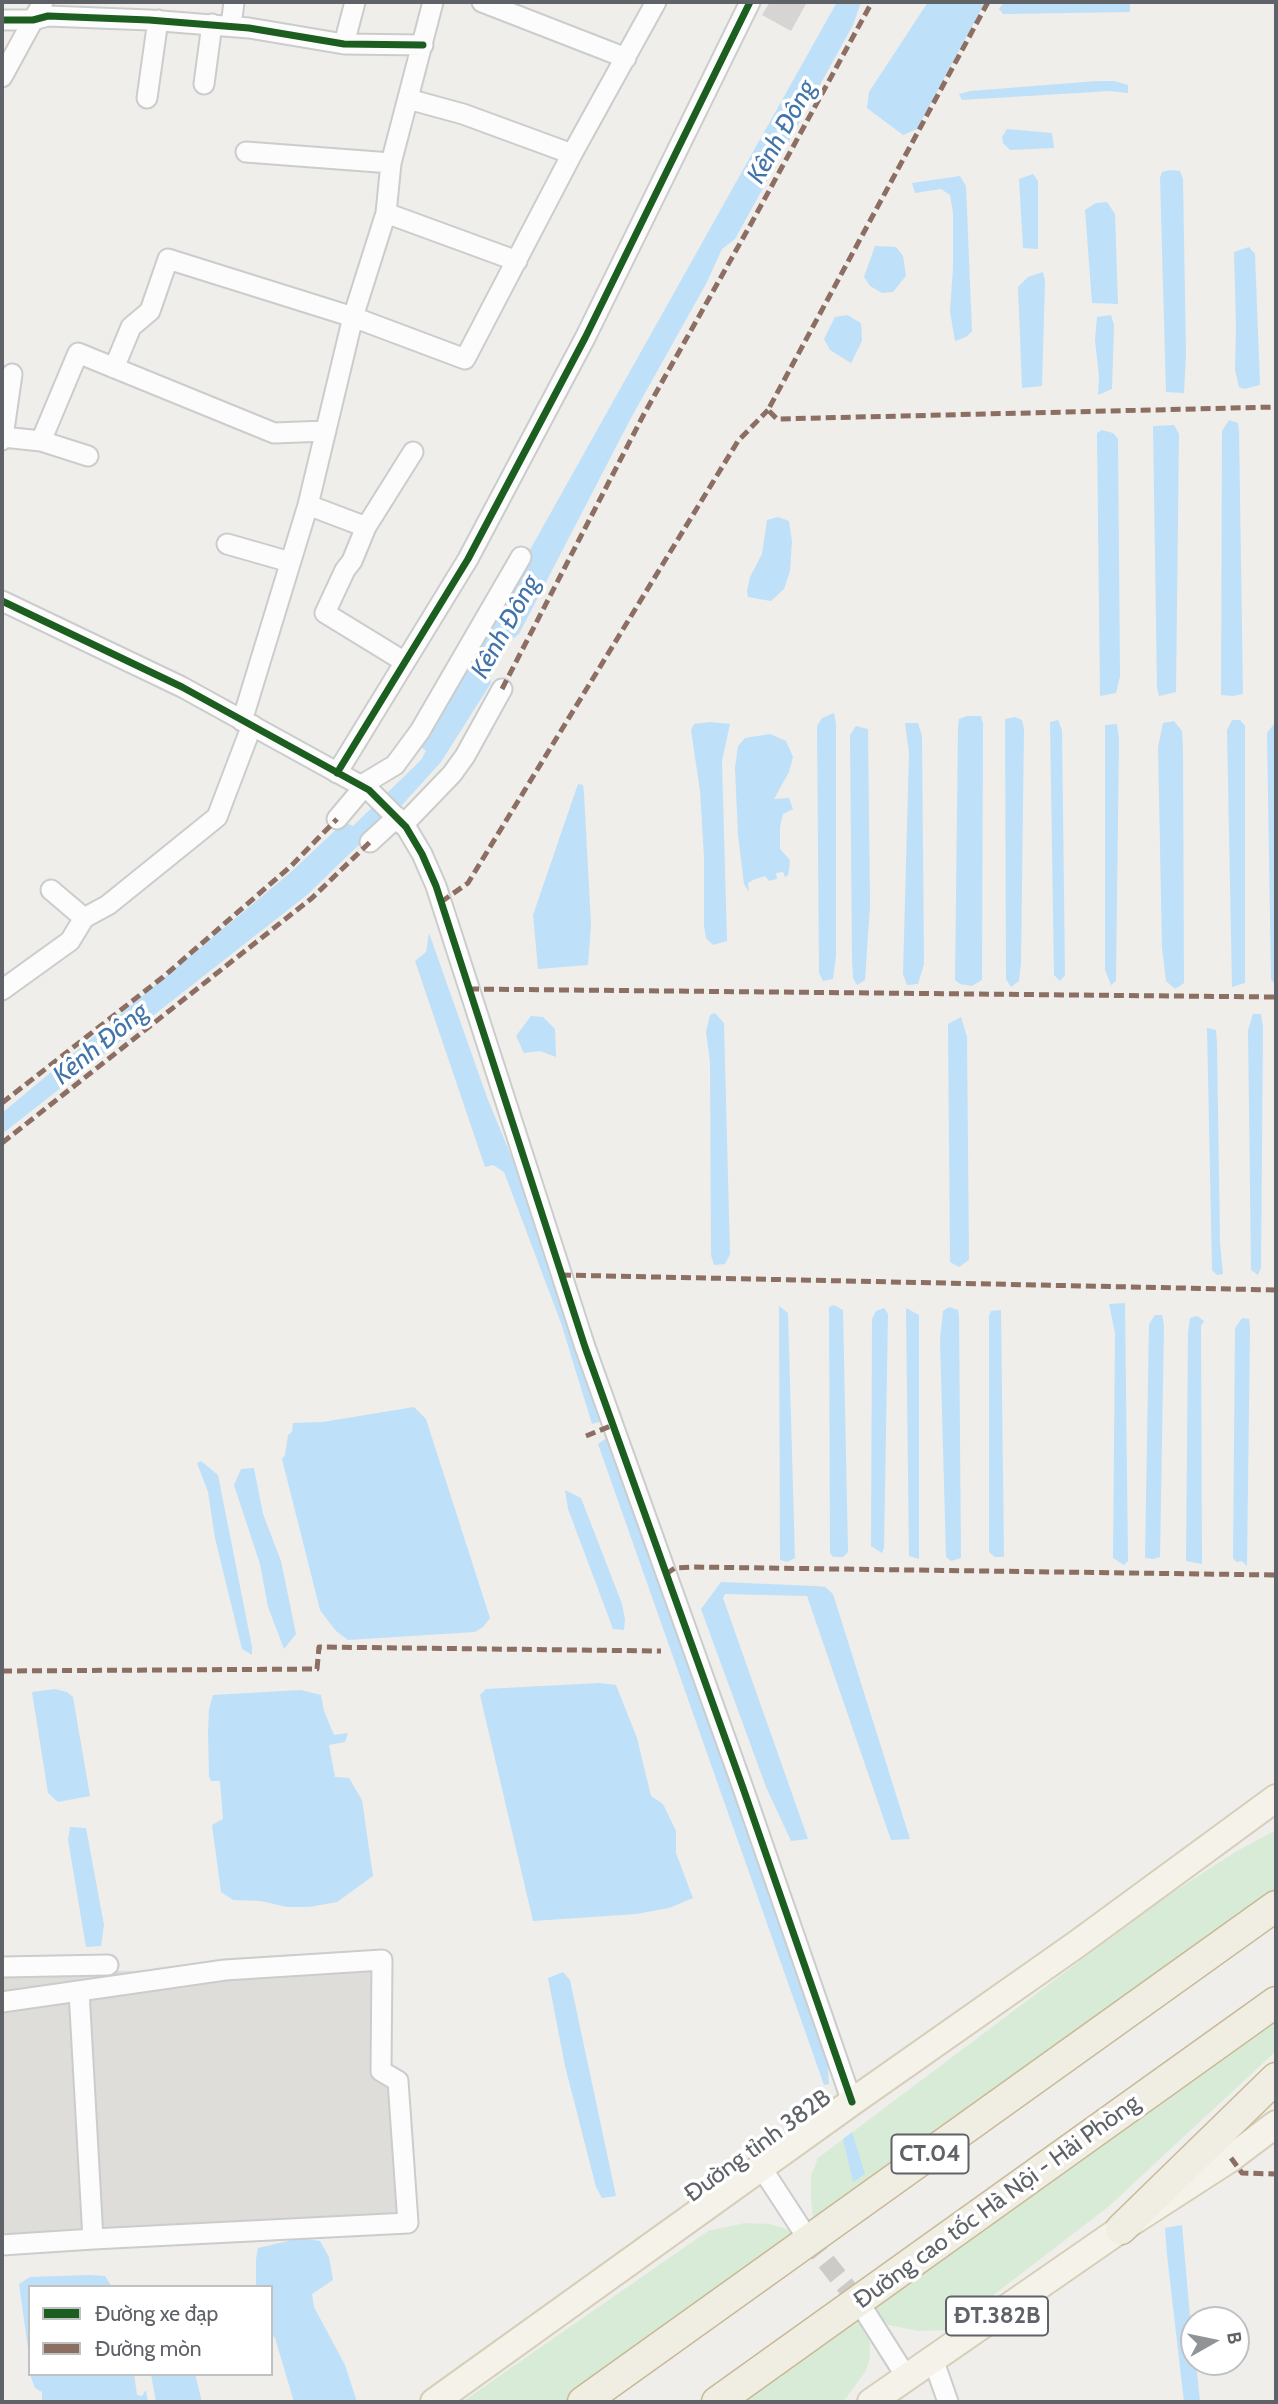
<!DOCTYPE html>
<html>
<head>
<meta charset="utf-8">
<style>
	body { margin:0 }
	#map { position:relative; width:1278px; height:2404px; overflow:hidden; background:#efeeea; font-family:Cabin,sans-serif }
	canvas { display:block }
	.frame { position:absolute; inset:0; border:4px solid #5f6368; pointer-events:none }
	.legend { position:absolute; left:28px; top:2285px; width:245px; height:91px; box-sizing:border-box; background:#fff; border:2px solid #bfc1c3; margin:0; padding:9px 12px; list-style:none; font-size:21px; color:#5f6368 }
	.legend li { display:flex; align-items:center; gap:14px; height:35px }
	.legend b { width:35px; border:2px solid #bfc1c3 }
	.north { position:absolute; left:1180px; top:2306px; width:70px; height:70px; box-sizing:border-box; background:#fff; border:2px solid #bfc1c3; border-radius:50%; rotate:81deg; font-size:19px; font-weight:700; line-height:28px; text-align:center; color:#5f6368 }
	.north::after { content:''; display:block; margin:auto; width:24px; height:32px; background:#919496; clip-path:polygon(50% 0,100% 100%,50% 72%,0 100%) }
</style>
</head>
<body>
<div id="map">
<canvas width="1278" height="2404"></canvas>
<div class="frame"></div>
<ul class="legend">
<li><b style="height:9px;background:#1b5e20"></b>Đường xe đạp</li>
<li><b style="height:9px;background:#8d6e63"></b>Đường mòn</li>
</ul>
<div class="north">B</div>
</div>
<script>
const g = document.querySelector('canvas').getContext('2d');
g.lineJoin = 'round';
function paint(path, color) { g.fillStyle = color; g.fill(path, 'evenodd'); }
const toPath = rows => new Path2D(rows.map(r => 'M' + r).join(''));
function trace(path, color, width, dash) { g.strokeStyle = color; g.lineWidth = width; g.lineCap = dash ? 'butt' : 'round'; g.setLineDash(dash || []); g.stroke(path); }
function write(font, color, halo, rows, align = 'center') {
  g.font = font + ' Cabin,sans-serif'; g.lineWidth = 7; g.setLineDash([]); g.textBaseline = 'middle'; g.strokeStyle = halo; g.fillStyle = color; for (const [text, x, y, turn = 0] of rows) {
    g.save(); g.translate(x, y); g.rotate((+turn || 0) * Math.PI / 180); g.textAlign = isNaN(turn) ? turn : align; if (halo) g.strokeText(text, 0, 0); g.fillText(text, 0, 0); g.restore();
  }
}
const industrial = toPath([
	[382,1960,381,2071,398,2081,408,2223,2,2245,2,1972,225,1970]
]);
const green = toPath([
	[1276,1830,1276,1902,818,2231,813,2219,811,2199,811,2176,818,2158,1161,1900,1237,1851],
	[1276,2014,1276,2051,1108,2207,948,2330,918,2331,879,2323,869,2307],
	[745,2223,769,2224,797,2232,580,2402,462,2402,708,2231],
	[860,2313,869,2334,870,2357,866,2371,845,2399,840,2402,737,2402]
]);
const water = toPath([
	[837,2,861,2,853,25,735,239,722,249,706,284,631,418,519,634,506,644,498,658,490,678,491,683,441,762,385,824,368,836,307,895,2,1134,2,1113,291,872,344,822,353,826,421,760,426,751,420,746],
	[928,2,985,2,917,129,903,135,867,108,869,92],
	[1004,2,1130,2,1130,12,1003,14,999,9],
	[1097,81,1114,81,1128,85,1128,93,1110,91,962,100,959,94,970,91],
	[1007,129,1052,133,1054,148,1010,150,1003,143,1002,137],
	[1170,170,1180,171,1183,179,1186,354,1184,393,1166,392,1160,178,1162,172],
	[1033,174,1038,181,1038,249,1023,248,1019,179],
	[960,176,966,186,972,331,966,337,955,341,950,311,953,268,953,213,950,195,941,189,915,193,912,183],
	[1107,202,1115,214,1118,304,1092,303,1085,210,1096,203],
	[875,246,896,247,903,256,906,276,893,292,882,293,870,286,864,277],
	[1249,247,1255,254,1260,385,1244,389,1239,387,1235,370,1236,327,1234,252],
	[1043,272,1045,281,1042,386,1022,388,1018,287,1028,277],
	[847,315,861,323,862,341,851,363,830,350,824,339,835,317],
	[1111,315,1114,325,1112,389,1098,395,1099,376,1095,340,1097,317],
	[1229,420,1238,423,1239,431,1243,694,1233,696,1221,695,1222,431],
	[1174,425,1179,434,1176,692,1159,696,1157,687,1153,426],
	[1102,430,1113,433,1118,439,1120,676,1116,693,1100,696,1097,433],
	[778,517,789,521,792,541,790,571,784,589,771,601,748,597,747,591,750,577,762,554,767,520],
	[834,713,836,725,836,956,833,979,823,981,819,973,817,726,822,718],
	[967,716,981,716,983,724,982,980,972,986,960,984,955,980,958,726,959,719],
	[1015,717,1022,720,1024,729,1021,963,1019,981,1011,987,1006,979,1005,719],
	[1058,720,1062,730,1065,975,1060,981,1054,975,1050,722],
	[1232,720,1240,720,1245,726,1245,983,1232,987,1227,730],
	[1174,721,1182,731,1183,750,1184,983,1175,989,1166,981,1162,948,1158,747,1163,723],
	[710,722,730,724,722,761,727,941,713,945,706,938,704,926,704,857,700,791,691,730,694,724],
	[905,723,918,723,922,736,924,964,918,984,907,985,903,974,909,753],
	[1117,724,1119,739,1116,981,1111,985,1105,970,1105,725],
	[1274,724,1276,725,1275,985,1271,979,1267,733],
	[856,726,868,729,870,906,865,980,857,985,853,978,852,960,850,735],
	[770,734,786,741,793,757,789,772,774,799,789,798,793,809,783,814,780,827,780,849,790,860,789,870,788,875,785,877,783,872,776,873,777,879,769,881,765,876,753,880,748,883,749,892,744,884,738,835,735,768,738,746,745,738],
	[578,784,583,785,584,793,591,924,588,965,538,969,533,915],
	[429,933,488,1100,512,1158,606,1420,592,1424,561,1323,504,1172,493,1165,485,1167,415,961,426,952],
	[715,1013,724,1023,730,1254,725,1264,714,1265,711,1255,710,1062,706,1032,710,1015],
	[1253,1014,1261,1014,1263,1027,1261,1268,1258,1275,1251,1270,1248,1030],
	[531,1016,543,1017,555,1029,556,1057,540,1051,524,1053,516,1036],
	[961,1017,967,1037,969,1260,959,1267,950,1262,948,1024],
	[1207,1028,1216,1030,1217,1044,1220,1243,1223,1274,1217,1275,1212,1270],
	[1125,1303,1128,1561,1124,1565,1113,1558,1115,1333,1109,1304],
	[834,1305,843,1310,848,1552,843,1557,833,1557,830,1553,829,1307],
	[779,1306,788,1313,795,1558,787,1562,780,1560],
	[949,1307,958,1310,959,1316,961,1558,951,1561,946,1557,940,1340,943,1311],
	[884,1308,888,1314,884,1548,882,1553,871,1546,872,1319,876,1311],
	[906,1308,919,1315,919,1559,909,1556],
	[1001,1310,1004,1557,995,1557,989,1552,989,1316,991,1311],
	[1155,1315,1162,1315,1164,1325,1160,1557,1153,1559,1145,1558,1149,1324],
	[1197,1316,1204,1321,1201,1326,1202,1564,1186,1561,1188,1333,1190,1318],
	[1242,1318,1249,1319,1250,1328,1247,1566,1242,1561,1236,1562,1233,1558,1235,1328],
	[414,1407,426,1419,490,1618,483,1627,475,1632,348,1640,336,1631,320,1610,282,1459,285,1455,288,1435,292,1432,293,1423,323,1422],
	[605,1439,611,1442,747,1816,827,2056,829,2084,824,2085,598,1444],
	[201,1461,218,1475,252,1647,252,1655,242,1649,215,1538,208,1492,197,1463],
	[254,1468,263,1514,281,1561,296,1634,284,1649,268,1607,260,1564,234,1485,241,1469],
	[565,1490,581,1498,622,1604,625,1619,624,1630,613,1629,568,1509],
	[721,1582,815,1586,825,1587,833,1594,910,1839,891,1840,807,1596,725,1594,723,1598,808,1839,791,1841,766,1787,701,1609],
	[600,1683,616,1685,637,1738,651,1796,663,1804,676,1831,676,1853,693,1898,669,1908,636,1914,533,1921,480,1695,486,1689],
	[55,1689,67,1692,73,1697,90,1796,58,1802,48,1793,32,1692],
	[301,1690,321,1695,324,1711,334,1735,348,1733,345,1742,329,1745,335,1777,349,1778,362,1800,373,1876,337,1902,309,1907,287,1907,261,1901,233,1900,221,1892,212,1825,223,1819,220,1781,211,1781,209,1776,208,1733,209,1709,213,1695],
	[70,1827,86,1828,104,1925,101,1946,86,1947,68,1840],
	[563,1972,570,1980,616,2196,602,2198,596,2187,565,2066,548,1978],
	[852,2132,865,2174,853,2182,843,2139],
	[1182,2225,1194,2362,1196,2362,1200,2402,1184,2402,1167,2255,1165,2228],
	[301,2238,320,2241,329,2257,333,2280,312,2294,314,2307,345,2365,357,2402,294,2402,275,2338,271,2334,271,2287,256,2287,256,2259,258,2248],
	[90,2275,105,2276,112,2287,30,2287,30,2363,19,2284,30,2277],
	[30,2374,134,2374,137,2395,142,2396,146,2390,148,2402,42,2402,42,2392,35,2388],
	[151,2374,195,2374,202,2402,156,2402]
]);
const building = toPath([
	[770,2,807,2,791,31,762,15]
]);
const minorTunnel = toPath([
	[808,2239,864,2309]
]);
const minor = toPath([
	[482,2,626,58],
	[2,20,33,20,48,16,149,20,249,28,344,44,423,45],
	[231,26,234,2],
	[344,44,355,2],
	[2,77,43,2],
	[204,84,212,24],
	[147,98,158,20],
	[408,99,463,114,572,154],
	[246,152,391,163],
	[386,213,517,261],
	[114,368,131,327,150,311,168,259,353,317,465,359,572,154,656,2],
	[3,437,12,374],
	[2,440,3,437,41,441,78,353,274,433,326,431],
	[41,441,88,456],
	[308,505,366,527,352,561,345,570,325,613,405,662],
	[366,527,413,452],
	[227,544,290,562],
	[2,601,182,687,369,790,406,827,422,854,436,886,585,1347,743,1788,852,2102],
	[242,721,308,505,353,317,386,213,391,163,433,2],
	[337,773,468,559,585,338,750,2],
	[360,786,395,765,420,731,521,557],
	[337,819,363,788],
	[403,825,452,774,465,756,502,689],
	[370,842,397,817],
	[51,890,84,918],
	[2,990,70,941,84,918,108,905,217,817,252,725],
	[2,1967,108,1965],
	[2,2002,225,1970,382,1960,381,2071,398,2081,408,2223,93,2239],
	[761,2167,808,2239],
	[2,2245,93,2239,79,1991],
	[864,2310,907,2378],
	[933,2359,948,2402]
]);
const major = toPath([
	[434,2402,852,2102,1077,1944,1276,1798],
	[871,2402,1121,2229,1231,2158,1276,2124]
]);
const highway = toPath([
	[1121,2229,1276,2078],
	[583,2402,1276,1906],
	[717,2402,1276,2002]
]);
const quiet = toPath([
	[988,2,768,410,777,419,1276,407],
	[502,689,644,414,752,222,872,2],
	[441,902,468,883,738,441,768,410],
	[469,989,1276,997],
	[2,1103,163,977,291,866,337,819],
	[2,1143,312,898,370,842],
	[561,1275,1276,1290],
	[586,1436,613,1425],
	[666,1574,675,1568,692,1567,1276,1575],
	[2,1671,317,1669,319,1647,661,1651],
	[1231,2158,1242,2173,1276,2174]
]);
const cycleway = toPath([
	[2,20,33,20,48,16,149,20,249,28,344,44,423,45],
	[2,601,182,687,369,790,406,827,422,854,436,886,585,1347,743,1788,852,2102],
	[337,773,468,559,585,338,750,2]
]);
const shields = [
	[930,2154,77],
	[997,2316,102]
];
const shieldNames = [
	["CT.04",930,2154],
	["ĐT.382B",997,2316]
];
const streetNames = [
	["Đường tỉnh 382B",758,2146,-36],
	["Đường cao tốc Hà Nội - Hải Phòng",997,2202,-36]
];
const waterNames = [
	["Kênh Đông",782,132,-61],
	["Kênh Đông",506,627,-61],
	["Kênh Đông",101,1044,-39]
];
paint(industrial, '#dfddda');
paint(green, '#d8ebd6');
paint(water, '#bfe0f9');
paint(building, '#d6d5d3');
trace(minorTunnel, '#cbcbca', 19, [19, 10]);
trace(minor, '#cbcccc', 23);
trace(major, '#d7ceb8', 30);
trace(highway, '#c8b996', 33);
trace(minor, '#fdfcfc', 19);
trace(major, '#f4f2e9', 26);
trace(highway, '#f0ede3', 30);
trace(quiet, '#8d6e63', 5, [10, 5]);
trace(cycleway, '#1b5e20', 7);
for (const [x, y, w] of shields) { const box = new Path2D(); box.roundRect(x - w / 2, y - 19.5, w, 39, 5); g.fillStyle = '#fff'; g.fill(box); trace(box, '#5f6368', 2); }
write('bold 23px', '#5f6368', null, shieldNames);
write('24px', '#5f6368', '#fff', streetNames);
write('italic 26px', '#4174aa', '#fff', waterNames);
</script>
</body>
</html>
